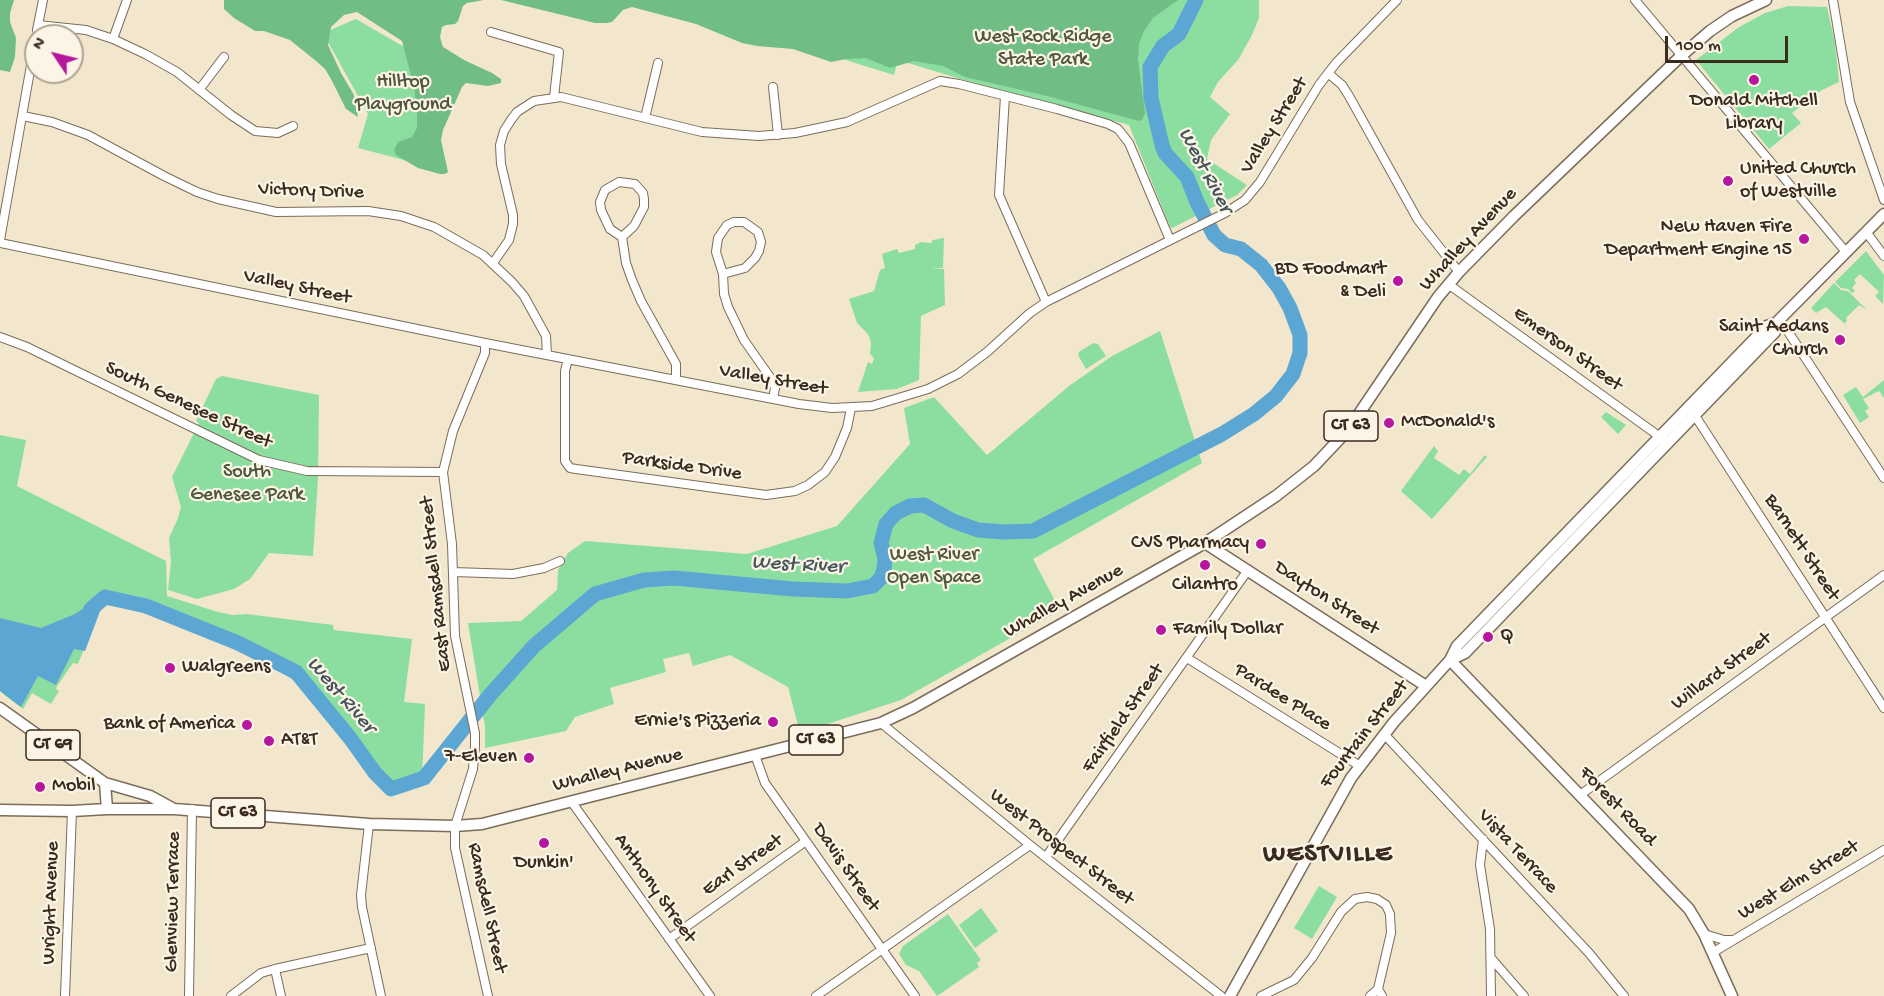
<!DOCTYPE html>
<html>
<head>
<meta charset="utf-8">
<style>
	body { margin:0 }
	#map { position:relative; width:1884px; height:996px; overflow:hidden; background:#f2e7cc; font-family:"Gochi Hand",sans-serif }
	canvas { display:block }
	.north { position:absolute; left:24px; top:24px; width:60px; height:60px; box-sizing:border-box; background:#fcf5e5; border:2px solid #afa495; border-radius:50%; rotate:305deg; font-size:16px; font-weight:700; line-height:24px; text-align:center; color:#3b2a1e }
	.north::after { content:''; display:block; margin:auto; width:21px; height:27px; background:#b5179e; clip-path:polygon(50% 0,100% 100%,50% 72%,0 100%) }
	.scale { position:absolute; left:1665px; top:36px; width:123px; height:27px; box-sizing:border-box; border:3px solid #3b2a1e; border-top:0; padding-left:8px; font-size:18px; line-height:21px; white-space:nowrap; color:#3b2a1e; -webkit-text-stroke:4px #fcf5e5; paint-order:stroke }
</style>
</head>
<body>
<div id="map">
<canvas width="1884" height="996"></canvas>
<div class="north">N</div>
<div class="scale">100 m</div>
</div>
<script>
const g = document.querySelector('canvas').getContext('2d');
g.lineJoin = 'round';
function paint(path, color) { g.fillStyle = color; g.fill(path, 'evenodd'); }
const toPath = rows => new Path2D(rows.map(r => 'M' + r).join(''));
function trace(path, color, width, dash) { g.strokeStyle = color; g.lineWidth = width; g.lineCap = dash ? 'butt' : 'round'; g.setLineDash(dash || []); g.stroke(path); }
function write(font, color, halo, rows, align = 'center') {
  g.font = font + ' "Gochi Hand",sans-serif'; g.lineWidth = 4.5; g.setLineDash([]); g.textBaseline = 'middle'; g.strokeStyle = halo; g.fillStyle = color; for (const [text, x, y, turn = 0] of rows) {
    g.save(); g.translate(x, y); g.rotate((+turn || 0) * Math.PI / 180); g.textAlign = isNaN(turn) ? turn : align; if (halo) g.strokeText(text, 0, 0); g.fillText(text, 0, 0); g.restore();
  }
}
const green = toPath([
	[626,0,1259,0,1259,18,1252,35,1238,60,1218,82,1210,97,1230,114,1211,140,1207,159,1247,185,1237,195,1172,228,1170,227,1129,125,964,80,898,60,894,75,794,44],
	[1788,6,1827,7,1835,42,1839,82,1822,90,1792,113,1801,123,1769,149,1696,60,1739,27,1765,13],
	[356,19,451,74,427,166,358,148,368,114,323,33],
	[944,238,943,268,930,269,944,269,945,305,921,316,919,380,897,389,858,392,868,362,872,364,874,358,870,354,871,342,868,334,857,323,849,299,874,291,880,270,885,268,882,254,897,249,899,253,915,249,915,245,921,242,931,243,933,240],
	[1866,251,1884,275,1883,304,1875,296,1879,292,1860,274,1854,280,1856,283,1852,288,1855,291,1852,293,1848,289,1841,288,1835,282],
	[1834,283,1841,290,1848,291,1867,310,1859,305,1846,318,1847,320,1845,324,1826,307,1816,313,1811,308],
	[1160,331,1202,463,1033,559,1060,610,901,700,800,733,788,687,730,655,693,666,689,653,663,659,666,672,610,688,614,704,575,717,566,731,485,748,485,727,468,623,521,621,557,590,558,570,568,553,585,541,747,554,837,526,910,444,904,408,934,397,987,455,1069,386,1112,356],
	[1093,343,1098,344,1106,356,1086,369,1078,355,1079,352],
	[222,376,319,395,318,479,313,556,269,553,250,579,234,589,197,599,168,590,171,562,169,538,178,518,181,507,172,477,199,423,196,421,216,379],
	[1884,380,1884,398,1879,391,1863,399,1869,408,1865,411,1869,417,1860,423,1843,395,1856,387,1863,397],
	[1606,412,1626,425,1618,434,1601,417],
	[0,435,26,440,17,486,166,561,167,596,218,612,233,615,247,614,333,625,334,630,412,639,404,702,425,704,422,779,406,784,382,779,372,771,293,680,249,651,167,619,107,592,78,664,73,663,57,686,56,689,59,691,51,704,32,693,23,709,7,697,0,691],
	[1434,446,1438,451,1434,458,1459,475,1464,469,1470,474,1485,455,1487,457,1432,519,1401,491],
	[1319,886,1337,897,1312,939,1294,928],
	[981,908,998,931,975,948,959,925],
	[948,914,981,960,977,963,979,967,937,996,919,971,906,965,899,954,903,946]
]);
const forest = toPath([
	[0,0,14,0,10,13,10,22,16,38,15,57,10,72,0,70],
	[224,0,484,0,467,3,463,6,458,21,455,24,446,25,442,27,440,37,443,47,464,60,492,73,501,79,501,83,488,86,466,83,462,87,443,130,441,140,448,172,445,174,440,174,418,168,396,155,394,150,398,142,412,137,417,128,417,112,414,87,402,41,357,12,344,15,331,27,328,45,341,73,354,95,358,117,346,109,331,79,325,69,316,61,290,40,264,31,255,31,234,18,224,9],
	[501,0,1178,0,1153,18,1144,31,1139,44,1138,60,1145,113,1142,120,1139,121,1047,96,965,77,943,66,914,61,890,68,866,58,846,59,831,62,793,49,757,46,742,43,696,24,632,7,623,10,612,22,607,23,595,23]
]);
const water = toPath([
	[107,593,85,651,74,649,56,685,38,676,21,707,0,691,0,618,41,628,75,614]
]);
const river = toPath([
	[91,609,105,597,146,606,238,643,296,672,350,738,375,773,391,789,424,778,490,695,534,646,595,594,644,580,674,578,793,589,847,591,873,586,881,578,884,569,885,559,881,543,886,524,896,513,910,506,924,505,953,521,978,530,1004,532,1033,531,1222,434,1254,414,1276,396,1293,374,1300,353,1300,335,1290,308,1279,288,1261,265,1241,249,1225,245,1214,235,1197,202,1187,177,1165,153,1162,145,1151,98,1150,67,1163,46,1179,34,1196,0]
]);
const minor = toPath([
	[1635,0,1846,252],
	[1833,0,1850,102,1884,200],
	[38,25,86,30,113,39,145,54,177,72,231,115,255,131,278,133,293,126],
	[37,30,43,0],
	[491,32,559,52,554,97],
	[113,39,127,0],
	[1328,73,1342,85,1349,96,1418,220,1459,272],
	[773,87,778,135],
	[199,90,224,57],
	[1005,96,999,195,1046,302],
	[23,116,52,122,88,135,164,176,197,192,218,199,276,212,368,211,401,216,434,227,483,255,512,282,524,296,546,336,547,355],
	[645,118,658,63],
	[619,182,635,184,643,193,644,199,644,207,634,226,622,237,610,229,601,210,600,202,605,190,619,182],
	[734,222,744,222,758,232,761,242,759,251,755,258,745,268,723,274,716,252,718,238,727,225,734,222],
	[1867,233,1884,256],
	[622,237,626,263,632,280,641,301,676,364,676,380],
	[0,240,36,37],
	[0,243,485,343,799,404,832,408,872,406,928,389,958,374,987,352,1030,313,1046,302,1225,213,1245,200,1260,182,1319,85,1336,63,1397,0],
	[493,263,509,240,513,224,513,215,501,164,500,145,504,131,511,120,517,112,534,101,561,97,702,132,759,136,795,133,847,122,940,81,959,84,1057,109,1108,124,1118,129,1129,143,1170,240],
	[723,274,724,294,728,307,744,340,772,380,775,388,773,399],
	[1448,284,1663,439],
	[1776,323,1787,330,1884,478],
	[0,337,27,347,259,460,307,471,443,472],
	[485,343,485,353,453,431,443,472,452,544,455,636,475,733,475,746,473,769,455,826,455,848,488,996],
	[568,359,565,371,565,461,570,468,576,469,766,495,795,491,808,485,825,472,835,457,847,428,851,408],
	[1692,411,1884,708],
	[454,572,513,574,544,568,560,561],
	[1187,658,1360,766],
	[881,723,1030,845,1221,996],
	[1384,734,1589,953,1624,996],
	[755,755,765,783,915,996],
	[1580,795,1884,575],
	[571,801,710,996],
	[369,824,361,895,362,907,381,996],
	[1483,839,1480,865,1490,929,1491,996],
	[1046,857,1248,570],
	[1704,934,1724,940,1731,940],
	[669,939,806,841],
	[1712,953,1884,850],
	[1491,958,1524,996],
	[275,969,281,996],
	[65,996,72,811],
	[189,996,192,809],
	[231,996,261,973,275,969,371,948],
	[816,996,1030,845],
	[1261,996,1294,980,1312,958,1341,912,1355,899,1367,897,1377,899,1386,905,1390,914,1391,933,1378,989,1382,996],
	[1370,996,1378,989]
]);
const major = toPath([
	[1205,543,1426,686],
	[1450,660,1465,653,1519,597,1775,332,1776,323],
	[1450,660,1689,909,1704,934,1732,996],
	[0,708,105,783,150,796,172,808],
	[105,783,107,809],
	[0,810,72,811,107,809,174,809,369,824,455,826,482,824,881,723,913,708,1205,543,1276,496,1314,466,1348,430,1438,297,1459,272,1514,216,1681,56,1710,31,1732,16,1766,0],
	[1230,996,1351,778,1394,722,1450,660,1457,646,1767,326,1776,323,1884,214]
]);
const markers = [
	[1754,80,6,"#b5179e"],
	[1728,181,6,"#b5179e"],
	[1804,239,6,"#b5179e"],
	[1398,281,6,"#b5179e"],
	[1840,340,6,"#b5179e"],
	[1389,423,6,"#b5179e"],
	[1261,544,6,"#b5179e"],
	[1205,565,6,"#b5179e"],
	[1161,630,6,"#b5179e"],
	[1488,637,6,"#b5179e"],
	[170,668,6,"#b5179e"],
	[773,722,6,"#b5179e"],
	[247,725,6,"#b5179e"],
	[269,741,6,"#b5179e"],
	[529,758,6,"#b5179e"],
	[40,787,6,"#b5179e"],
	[544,843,6,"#b5179e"]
];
const shields = [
	[1351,426,54],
	[816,740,54],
	[53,745,54],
	[238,813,54]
];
const shieldNames = [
	["CT 63",1351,426],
	["CT 63",816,740],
	["CT 69",53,745],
	["CT 63",238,813]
];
const parkNames = [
	["West Rock Ridge",1043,38],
	["State Park",1043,61],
	["Hilltop",403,83],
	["Playground",403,106],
	["South",247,473],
	["Genesee Park",247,496],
	["West River",934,556],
	["Open Space",934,579]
];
const poiNames = [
	["Donald Mitchell",1754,102,"center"],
	["Library",1754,125,"center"],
	["United Church",1740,170],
	["of Westville",1740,193],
	["New Haven Fire",1792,228,"right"],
	["Department Engine 15",1792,251,"right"],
	["BD Foodmart",1386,270,"right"],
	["& Deli",1386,293,"right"],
	["Saint Aedans",1828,328,"right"],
	["Church",1828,351,"right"],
	["McDonald's",1401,423],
	["CVS Pharmacy",1249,544,"right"],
	["Cilantro",1205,586,"center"],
	["Family Dollar",1173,630],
	["Q",1500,637],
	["Walgreens",182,668],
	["Ernie's Pizzeria",761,722,"right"],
	["Bank of America",235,725,"right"],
	["AT&T",281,741],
	["7-Eleven",517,758,"right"],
	["Mobil",52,787],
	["Dunkin'",544,864,"center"]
];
const streetNames = [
	["Valley Street",1275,126,-58],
	["Victory Drive",311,192,2],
	["Whalley Avenue",1469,240,-47],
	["Valley Street",297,288,12],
	["Emerson Street",1567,350,36],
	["Valley Street",773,381,10],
	["South Genesee Street",188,406,25],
	["Parkside Drive",682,467,8],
	["Barnett Street",1801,548,57],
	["East Ramsdell Street",437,584,-96],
	["Dayton Street",1326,599,33],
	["Whalley Avenue",1064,602,-29],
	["Willard Street",1722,672,-36],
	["Pardee Place",1282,698,32],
	["Fairfield Street",1124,719,-55],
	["Fountain Street",1365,735,-52],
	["Whalley Avenue",618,771,-14],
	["Forest Road",1617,807,46],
	["West Prospect Street",1061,848,38],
	["Vista Terrace",1517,852,47],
	["Earl Street",743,866,-35],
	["Davis Street",845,868,55],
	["West Elm Street",1799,881,-31],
	["Anthony Street",654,889,55],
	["Glenview Terrace",174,902,-89],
	["Wright Avenue",52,903,-88],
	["Ramsdell Street",486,908,78]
];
const waterNames = [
	["West River",1204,171,62],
	["West River",798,566,3],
	["West River",340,696,49]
];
const districtNames = [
	["WESTVILLE",1328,856]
];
paint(green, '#8cdea0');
paint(forest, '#71bd86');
paint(water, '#5ca6d3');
trace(river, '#5ca6d3', 15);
trace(minor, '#7b6c5b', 10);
trace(major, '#7b6c5b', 13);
trace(minor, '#fff', 8);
trace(major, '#fff', 10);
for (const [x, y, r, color] of markers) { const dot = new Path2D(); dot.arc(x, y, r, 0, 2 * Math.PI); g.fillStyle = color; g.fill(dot); trace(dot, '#fcf5e5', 2); }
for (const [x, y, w] of shields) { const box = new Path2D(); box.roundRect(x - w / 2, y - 15, w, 30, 4.5); g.fillStyle = '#fcf5e5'; g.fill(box); trace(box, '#3b2a1e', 1.5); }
write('bold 18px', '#3b2a1e', null, shieldNames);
write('20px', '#4f573e', '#fcf5e5', parkNames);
write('20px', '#3b2a1e', '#fcf5e5', poiNames, 'left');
write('20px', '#3b2a1e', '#fcf5e5', streetNames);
write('italic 21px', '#47555d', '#fcf5e5', waterNames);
g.letterSpacing = '1.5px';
write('bold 26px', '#3b2a1e', '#fcf5e5', districtNames);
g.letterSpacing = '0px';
</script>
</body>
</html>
